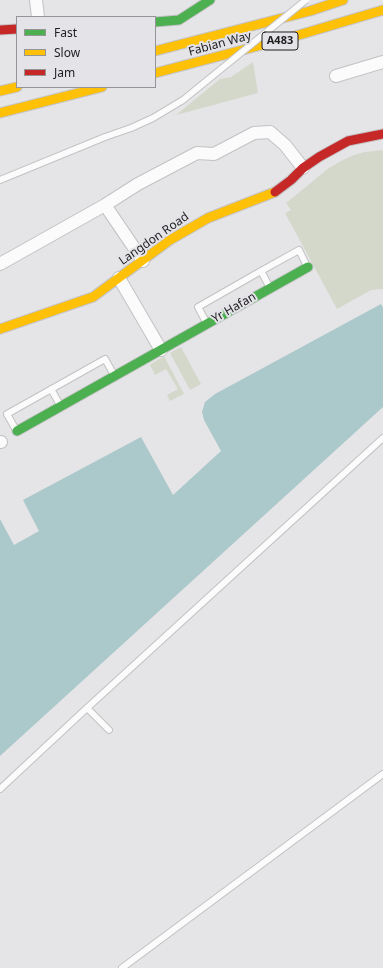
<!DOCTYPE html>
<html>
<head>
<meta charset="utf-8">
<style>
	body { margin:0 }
	#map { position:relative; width:383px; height:968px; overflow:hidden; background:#e5e5e7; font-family:"Noto Sans",sans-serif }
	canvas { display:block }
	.legend { position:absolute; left:16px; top:16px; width:140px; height:72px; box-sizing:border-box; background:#e4e4e8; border:1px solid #959598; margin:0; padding:5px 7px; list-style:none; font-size:12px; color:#1e1e1f }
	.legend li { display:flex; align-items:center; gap:8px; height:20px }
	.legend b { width:20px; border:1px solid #959598 }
</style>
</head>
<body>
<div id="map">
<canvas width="383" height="968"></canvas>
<ul class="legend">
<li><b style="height:5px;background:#4caf50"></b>Fast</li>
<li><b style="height:5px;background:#ffc107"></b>Slow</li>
<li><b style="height:5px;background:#c62828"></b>Jam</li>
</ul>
</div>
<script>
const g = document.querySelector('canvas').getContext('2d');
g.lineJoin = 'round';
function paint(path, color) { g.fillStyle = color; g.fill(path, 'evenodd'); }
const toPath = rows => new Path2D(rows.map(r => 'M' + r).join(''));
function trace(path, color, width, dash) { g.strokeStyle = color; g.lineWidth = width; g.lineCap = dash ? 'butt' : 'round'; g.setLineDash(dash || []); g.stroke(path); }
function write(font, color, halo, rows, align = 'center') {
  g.font = font + ' "Noto Sans",sans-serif'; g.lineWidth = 4; g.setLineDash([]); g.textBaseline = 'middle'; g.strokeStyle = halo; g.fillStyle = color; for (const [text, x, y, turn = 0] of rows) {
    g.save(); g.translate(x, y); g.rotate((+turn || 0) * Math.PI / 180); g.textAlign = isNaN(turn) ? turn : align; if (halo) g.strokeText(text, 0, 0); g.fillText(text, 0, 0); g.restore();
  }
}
const green = toPath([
	[253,62,258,93,176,115,220,79,231,77],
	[383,150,383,289,371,290,337,309,285,213,291,210,286,203,329,168,341,161,354,155,365,152],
	[181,347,201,384,190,390,170,353],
	[164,356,184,394,170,401,167,395,178,389,166,369,155,375,150,365]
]);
const water = toPath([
	[381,304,383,308,383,407,0,756,0,519,14,545,39,531,23,500,141,437,173,495,221,451,204,420,202,412,205,402,215,394]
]);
const lane = toPath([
	[0,180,105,137,131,128,153,118,183,100],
	[261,271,269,286],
	[206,322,198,307,261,271,299,250,307,266],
	[51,389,60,405],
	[16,430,7,414,105,359,114,375],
	[87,708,109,730],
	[0,789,87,708,383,438],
	[122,968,383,774]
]);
const street = toPath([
	[36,0,38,17],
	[336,76,383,62],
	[105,205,143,261],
	[0,264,105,205,138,184,197,153,214,154,254,133,270,132,285,145,303,168],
	[119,278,161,350],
	[0,442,1,442]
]);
const fast = toPath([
	[155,22,179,20,210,0],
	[17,431,308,267]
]);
const slow = toPath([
	[155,51,310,11,343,0],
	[155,73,292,37,383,10],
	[0,91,17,87],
	[0,113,102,87],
	[0,329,93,297,170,240,208,218,275,192]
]);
const jam = toPath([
	[0,30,17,29],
	[275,192,291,180,303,168,319,157,348,141,383,134]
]);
const laneBridge = toPath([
	[183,100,306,0]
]);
const shields = [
	[280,41,36]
];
const shieldNames = [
	["A483",280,41]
];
const streetNames = [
	["Fabian Way",220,44,-15],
	["Langdon Road",154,239,-35],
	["Yr Hafan",234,308,-30]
];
paint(green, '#d3d8ca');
paint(water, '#abc8ca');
trace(lane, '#c2c2c4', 8);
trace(street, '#c2c2c4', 14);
trace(fast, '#c2c2c4', 11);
trace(slow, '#c2c2c4', 11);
trace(jam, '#c2c2c4', 11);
trace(lane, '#fbfbfb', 6);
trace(street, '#fbfbfb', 12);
trace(fast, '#4caf50', 9);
trace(slow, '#ffc107', 9);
trace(jam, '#c62828', 9);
trace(laneBridge, '#c2c2c4', 8, []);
trace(laneBridge, '#fbfbfb', 6);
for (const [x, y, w] of shields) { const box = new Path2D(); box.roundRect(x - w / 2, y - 9, w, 18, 3); g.fillStyle = '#e4e4e8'; g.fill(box); trace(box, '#1e1e1f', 1); }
write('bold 11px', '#1e1e1f', null, shieldNames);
write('12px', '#1e1e1f', '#e4e4e8', streetNames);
</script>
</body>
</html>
